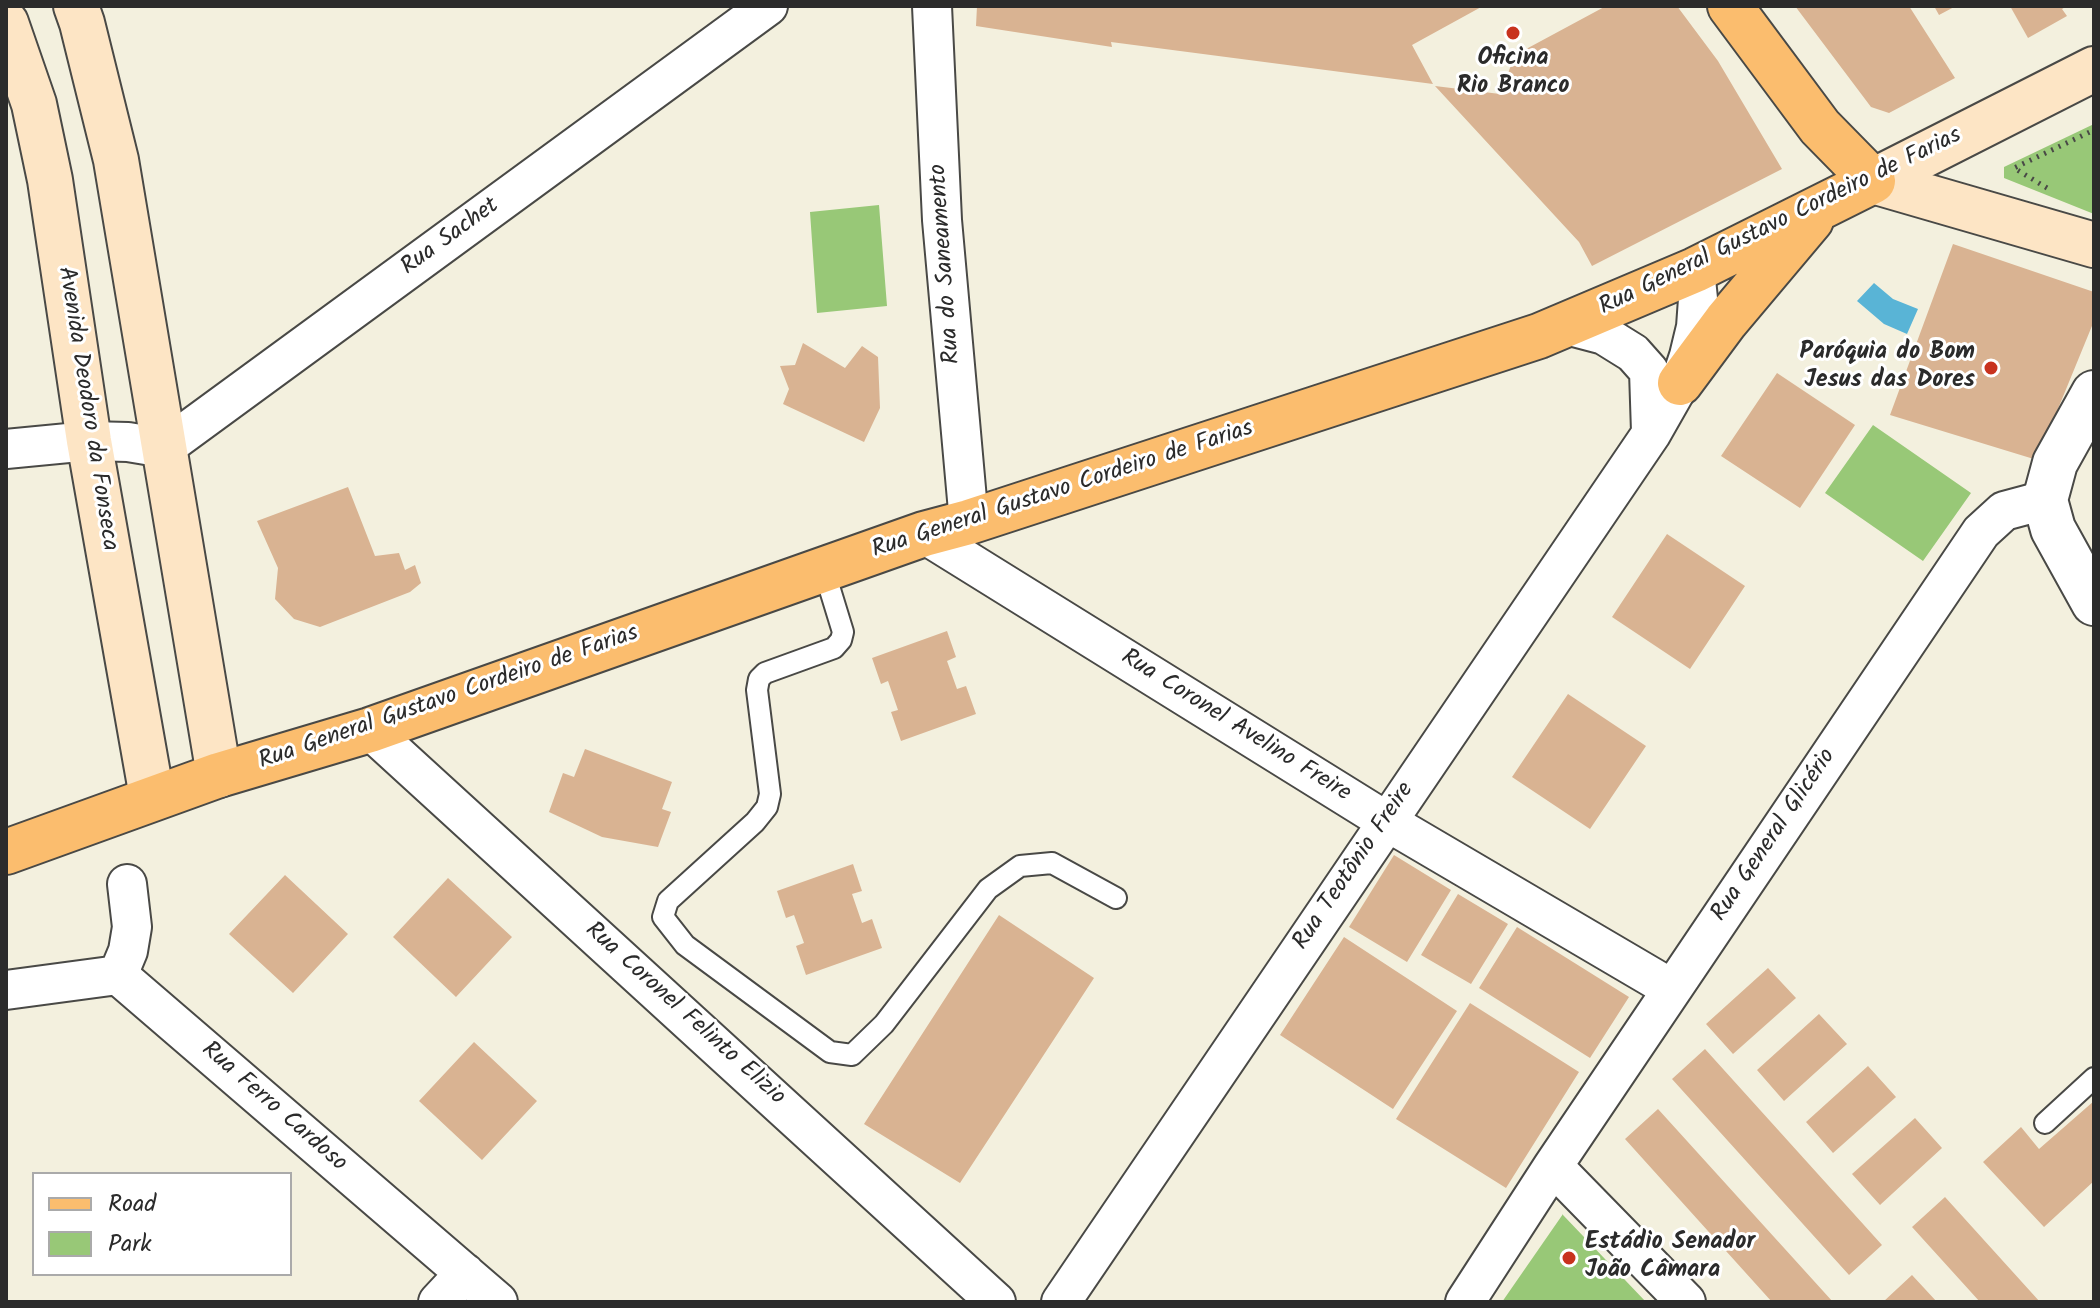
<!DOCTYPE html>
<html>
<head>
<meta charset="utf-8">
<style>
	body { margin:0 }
	#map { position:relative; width:2100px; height:1308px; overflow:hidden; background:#f3f0de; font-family:Kalam,sans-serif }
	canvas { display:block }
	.frame { position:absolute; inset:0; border:8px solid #2b2b2b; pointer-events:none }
	.legend { position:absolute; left:32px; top:1172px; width:260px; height:104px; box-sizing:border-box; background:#fff; border:2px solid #aaa; margin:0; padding:10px 14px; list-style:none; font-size:24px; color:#2b2b2b }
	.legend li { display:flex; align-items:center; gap:16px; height:40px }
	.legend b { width:40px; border:2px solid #aaa }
</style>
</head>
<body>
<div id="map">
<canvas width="2100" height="1308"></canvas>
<div class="frame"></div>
<ul class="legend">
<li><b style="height:10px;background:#fbbd6e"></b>Road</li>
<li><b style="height:22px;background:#98c877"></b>Park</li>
</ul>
</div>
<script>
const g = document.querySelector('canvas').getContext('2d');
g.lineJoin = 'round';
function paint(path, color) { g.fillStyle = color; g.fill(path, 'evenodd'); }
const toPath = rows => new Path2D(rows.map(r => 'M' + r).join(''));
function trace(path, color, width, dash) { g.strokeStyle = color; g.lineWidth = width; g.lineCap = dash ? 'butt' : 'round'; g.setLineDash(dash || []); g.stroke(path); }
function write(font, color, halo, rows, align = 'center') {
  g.font = font + ' Kalam,sans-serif'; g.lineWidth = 6; g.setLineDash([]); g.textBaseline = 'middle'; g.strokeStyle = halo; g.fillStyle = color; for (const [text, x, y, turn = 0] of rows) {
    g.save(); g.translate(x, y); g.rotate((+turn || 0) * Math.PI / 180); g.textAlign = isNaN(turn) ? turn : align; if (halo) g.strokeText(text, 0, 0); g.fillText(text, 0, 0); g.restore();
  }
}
const green = toPath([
	[2094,124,2094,214,2004,178,2004,167],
	[879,205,887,306,817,313,810,212],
	[1873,425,1971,493,1923,561,1825,493],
	[1563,1214,1563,1215,1646,1302,1502,1302]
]);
const water = toPath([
	[1874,283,1893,299,1918,309,1907,334,1884,324,1857,301]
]);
const building = toPath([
	[977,6,1483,6,1412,45,1433,84,1111,42,1112,47,976,26],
	[1606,6,1677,6,1718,61,1782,169,1592,266,1579,242,1435,86,1500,94,1515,55],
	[1795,6,1909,6,1955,78,1889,113,1871,107],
	[1934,6,1956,6,1939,15],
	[2010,6,2067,6,2062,9,2067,16,2028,38],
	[1953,244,2094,292,2094,321,2037,460,1890,415],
	[803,343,845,368,862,346,878,357,880,408,864,442,783,404,789,389,780,366,795,365],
	[1777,373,1855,425,1800,508,1721,456],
	[348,487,375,556,399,553,405,570,415,565,421,583,410,592,320,627,294,619,275,599,278,568,257,521],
	[1667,534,1745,586,1690,669,1612,617],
	[947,631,956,657,947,661,957,689,966,686,976,714,901,741,891,712,898,710,888,681,881,684,872,658],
	[1568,694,1646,746,1590,829,1512,777],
	[585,749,672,782,662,809,671,812,658,847,602,837,549,812,563,773,574,777],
	[1394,855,1451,890,1407,962,1349,927],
	[853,864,862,891,852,894,862,923,872,919,882,948,806,975,796,946,804,943,794,915,786,918,777,891],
	[285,875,348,934,293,993,229,934],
	[448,878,512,937,456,997,393,937],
	[1458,894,1508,924,1471,984,1421,955],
	[999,915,1094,978,960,1183,864,1124],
	[1517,927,1629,997,1590,1058,1479,988],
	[1344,937,1457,1011,1393,1109,1280,1035],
	[1768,968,1796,998,1733,1054,1706,1024],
	[1470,1003,1579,1072,1506,1188,1396,1119],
	[1819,1014,1847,1044,1784,1101,1757,1070],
	[474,1042,537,1101,482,1160,419,1101],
	[1705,1049,1882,1245,1849,1275,1672,1079],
	[1868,1066,1896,1097,1833,1153,1806,1122],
	[2094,1101,2094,1181,2044,1227,1983,1162,2021,1127,2039,1149],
	[1658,1109,1833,1302,1772,1302,1625,1139],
	[1915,1118,1942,1148,1880,1205,1852,1174],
	[1945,1197,2040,1302,1980,1302,1912,1227],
	[1912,1275,1937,1302,1883,1302]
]);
const path = toPath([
	[2047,188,2014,168,2094,130]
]);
const service = toPath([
	[824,570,843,632,841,640,834,648,765,673,759,679,757,690,770,794,767,807,755,822,668,901,663,917,685,945,830,1052,852,1055,884,1024,988,889,1020,866,1052,863,1116,898],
	[2045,1123,2094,1078]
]);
const minor = toPath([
	[932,6,942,220,969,522],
	[1566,325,1604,335,1633,353,1649,371,1651,432],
	[6,449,89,441,128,442,164,448,768,6],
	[924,534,1386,821,1672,989],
	[370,730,996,1302],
	[127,884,132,927,128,951,118,975,498,1302],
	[6,990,118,975],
	[1553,1166,1686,1302],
	[438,1302,465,1273],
	[1061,1302,1651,434,1680,383,1689,356,1696,327,1698,299,1695,270],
	[1465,1302,1553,1166,1981,532,2004,511,2045,500]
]);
const tertiary = toPath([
	[2094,393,2055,463,2045,500,2053,529,2094,603]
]);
const secondary = toPath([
	[76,6,82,23,116,160,219,775],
	[6,23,34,104,50,180,89,441,152,797],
	[1873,181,2094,69],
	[1873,181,2094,245]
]);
const primary = toPath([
	[1680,383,1726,321,1811,220],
	[6,852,219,775,370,730,924,534,969,522,1539,336,1695,270,1873,181,1820,127,1730,6]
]);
const markers = [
	[1513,33,8,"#c8321e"],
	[1991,368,8,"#c8321e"],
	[1569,1258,8,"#c8321e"]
];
const poiNames = [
	["Oficina",1513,60],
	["Rio Branco",1513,88],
	["Paróquia do Bom",1975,354,"right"],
	["Jesus das Dores",1975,382,"right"],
	["Estádio Senador",1585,1244,"left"],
	["João Câmara",1585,1272,"left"]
];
const streetNames = [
	["Rua General Gustavo Cordeiro de Farias",1781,223,-26],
	["Rua Sachet",451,238,-36],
	["Rua do Saneamento",947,264,-94],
	["Avenida Deodoro da Fonseca",86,409,81],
	["Rua General Gustavo Cordeiro de Farias",1063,491,-18],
	["Rua General Gustavo Cordeiro de Farias",449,699,-19],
	["Rua Coronel Avelino Freire",1235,727,32],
	["Rua General Glicério",1775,836,-56],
	["Rua Teotônio Freire",1355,867,-56],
	["Rua Coronel Felinto Elizio",684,1015,42],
	["Rua Ferro Cardoso",273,1108,41]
];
paint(green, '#98c877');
paint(water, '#59b4d6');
paint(building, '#d9b392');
trace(service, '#494946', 24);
trace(minor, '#494946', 42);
trace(tertiary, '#494946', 48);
trace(secondary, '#494946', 48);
trace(primary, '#494946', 48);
trace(path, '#494946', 5, [2, 6]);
trace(service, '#fff', 20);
trace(minor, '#fff', 38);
trace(tertiary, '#fff', 44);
trace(secondary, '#fde5c5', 44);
trace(primary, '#fbbd6e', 44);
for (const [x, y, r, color] of markers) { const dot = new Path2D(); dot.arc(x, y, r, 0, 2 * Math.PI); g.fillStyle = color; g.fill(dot); trace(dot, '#fff', 3); }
write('bold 24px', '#2b2b2b', '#fff', poiNames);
write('24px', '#2b2b2b', '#fff', streetNames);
</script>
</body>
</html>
